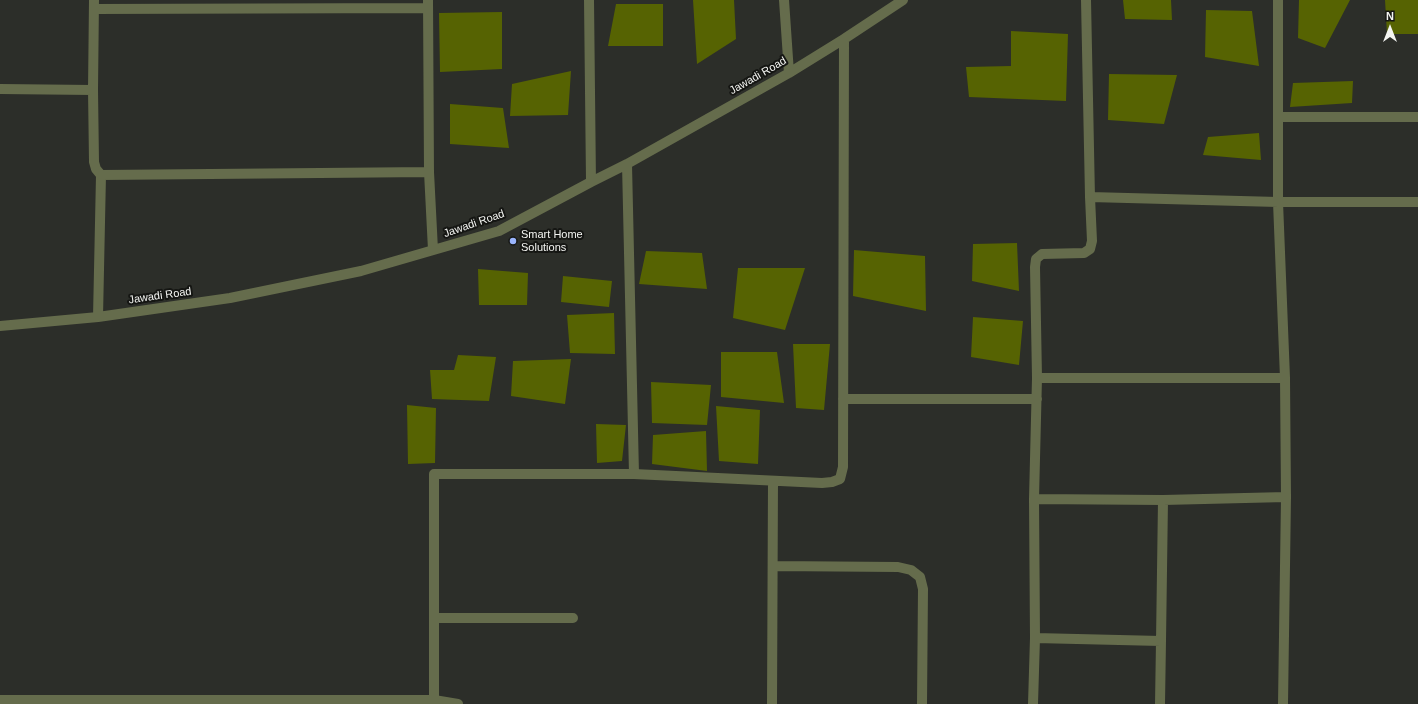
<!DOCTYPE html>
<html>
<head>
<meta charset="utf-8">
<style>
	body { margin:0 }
	#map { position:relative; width:1418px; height:704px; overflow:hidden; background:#2c2e29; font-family:Helvetica,sans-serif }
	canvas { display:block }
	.north { position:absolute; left:1370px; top:8px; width:40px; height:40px; -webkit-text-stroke:3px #151613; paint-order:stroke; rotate:0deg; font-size:11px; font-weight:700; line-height:16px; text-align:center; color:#f4f5f2 }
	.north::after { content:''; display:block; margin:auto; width:14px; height:18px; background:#f4f5f2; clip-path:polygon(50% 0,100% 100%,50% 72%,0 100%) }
</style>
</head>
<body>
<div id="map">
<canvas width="1418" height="704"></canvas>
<div class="north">N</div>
</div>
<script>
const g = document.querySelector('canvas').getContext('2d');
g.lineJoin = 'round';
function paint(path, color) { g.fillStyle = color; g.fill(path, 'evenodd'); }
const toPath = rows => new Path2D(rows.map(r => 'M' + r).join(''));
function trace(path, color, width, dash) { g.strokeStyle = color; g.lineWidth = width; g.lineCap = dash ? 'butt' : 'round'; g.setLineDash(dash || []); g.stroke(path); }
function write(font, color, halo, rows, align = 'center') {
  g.font = font + ' Helvetica,sans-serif'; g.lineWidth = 4; g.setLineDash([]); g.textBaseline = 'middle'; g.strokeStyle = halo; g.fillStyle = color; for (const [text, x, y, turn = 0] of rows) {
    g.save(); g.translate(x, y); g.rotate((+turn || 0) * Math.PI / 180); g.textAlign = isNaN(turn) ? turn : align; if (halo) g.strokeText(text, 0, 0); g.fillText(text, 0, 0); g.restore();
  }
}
const building = toPath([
	[693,0,734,0,736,39,697,64],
	[1123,0,1171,0,1172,20,1125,19],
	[1299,0,1350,0,1325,48,1298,38],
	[1385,0,1418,0,1418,34,1387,34],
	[616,4,663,4,663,46,608,46],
	[1206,10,1252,11,1259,66,1205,57],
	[502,12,502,69,440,72,439,13],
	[1011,31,1068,34,1066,101,969,97,966,67,1011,66],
	[571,71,568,115,510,116,512,84],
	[1109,74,1177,75,1164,124,1108,120],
	[1353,81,1352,103,1290,107,1293,83],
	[450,104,503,108,509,148,450,144],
	[1259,133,1261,160,1203,155,1208,137],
	[1017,243,1019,291,972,281,973,244],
	[854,250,925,256,926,311,853,296],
	[646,251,702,253,707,289,639,284],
	[738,268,805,268,785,330,733,318],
	[478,269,528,273,527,305,479,305],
	[563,276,612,281,609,307,561,302],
	[614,313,615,354,570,353,567,315],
	[973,317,1023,321,1019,365,971,357],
	[793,344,830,344,824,410,796,408],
	[721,352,777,352,784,403,721,397],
	[458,355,496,357,489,401,432,399,430,370,454,370],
	[571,359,565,404,511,396,513,361],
	[651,382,711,385,707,425,652,423],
	[407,405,436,408,435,463,408,464],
	[716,406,760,410,758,464,719,461],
	[596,424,626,425,622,461,597,463],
	[706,431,707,471,652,464,653,435]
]);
const minor = toPath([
	[589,0,591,182],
	[784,0,789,73],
	[1086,0,1090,197,1092,241,1090,249,1084,253,1042,254,1036,259,1035,267,1037,378,1034,499,1035,638,1161,641,1160,704],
	[94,9,428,8],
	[0,89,93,90,94,0],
	[93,90,94,162,96,169,101,175,429,172,428,0],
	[1278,117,1418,117],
	[429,172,433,250],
	[1090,197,1278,202,1278,0],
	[98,317,101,175],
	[0,326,98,317,230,298,361,271,499,231,591,182,627,164,789,73,844,39,903,0],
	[1037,378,1285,378,1286,497,1283,704],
	[1285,378,1278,202,1418,202],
	[843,399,1037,399],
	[634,474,822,483,832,482,840,479,843,467,844,39],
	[1034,499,1163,500,1286,497],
	[773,566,898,567,911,570,920,577,923,589,922,704],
	[434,618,573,618],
	[1161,641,1163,500],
	[0,700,434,700,434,474,634,474,627,164],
	[434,700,458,704],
	[772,704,773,481],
	[1033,704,1035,638]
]);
const markers = [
	[513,241,4,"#9ab5fd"]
];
const streetNames = [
	["Jawadi Road",758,76,-30],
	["Jawadi Road",474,224,-19],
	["Jawadi Road",160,296,-8]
];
const poiNames = [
	["Smart Home",521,235],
	["Solutions",521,248]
];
paint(building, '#566302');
trace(minor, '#656c4c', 10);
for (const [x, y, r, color] of markers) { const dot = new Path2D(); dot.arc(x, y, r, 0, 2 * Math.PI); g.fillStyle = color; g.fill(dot); trace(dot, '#151613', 1.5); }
write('11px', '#f4f5f2', '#151613', streetNames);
write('11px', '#f4f5f2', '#151613', poiNames, 'left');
</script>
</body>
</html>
